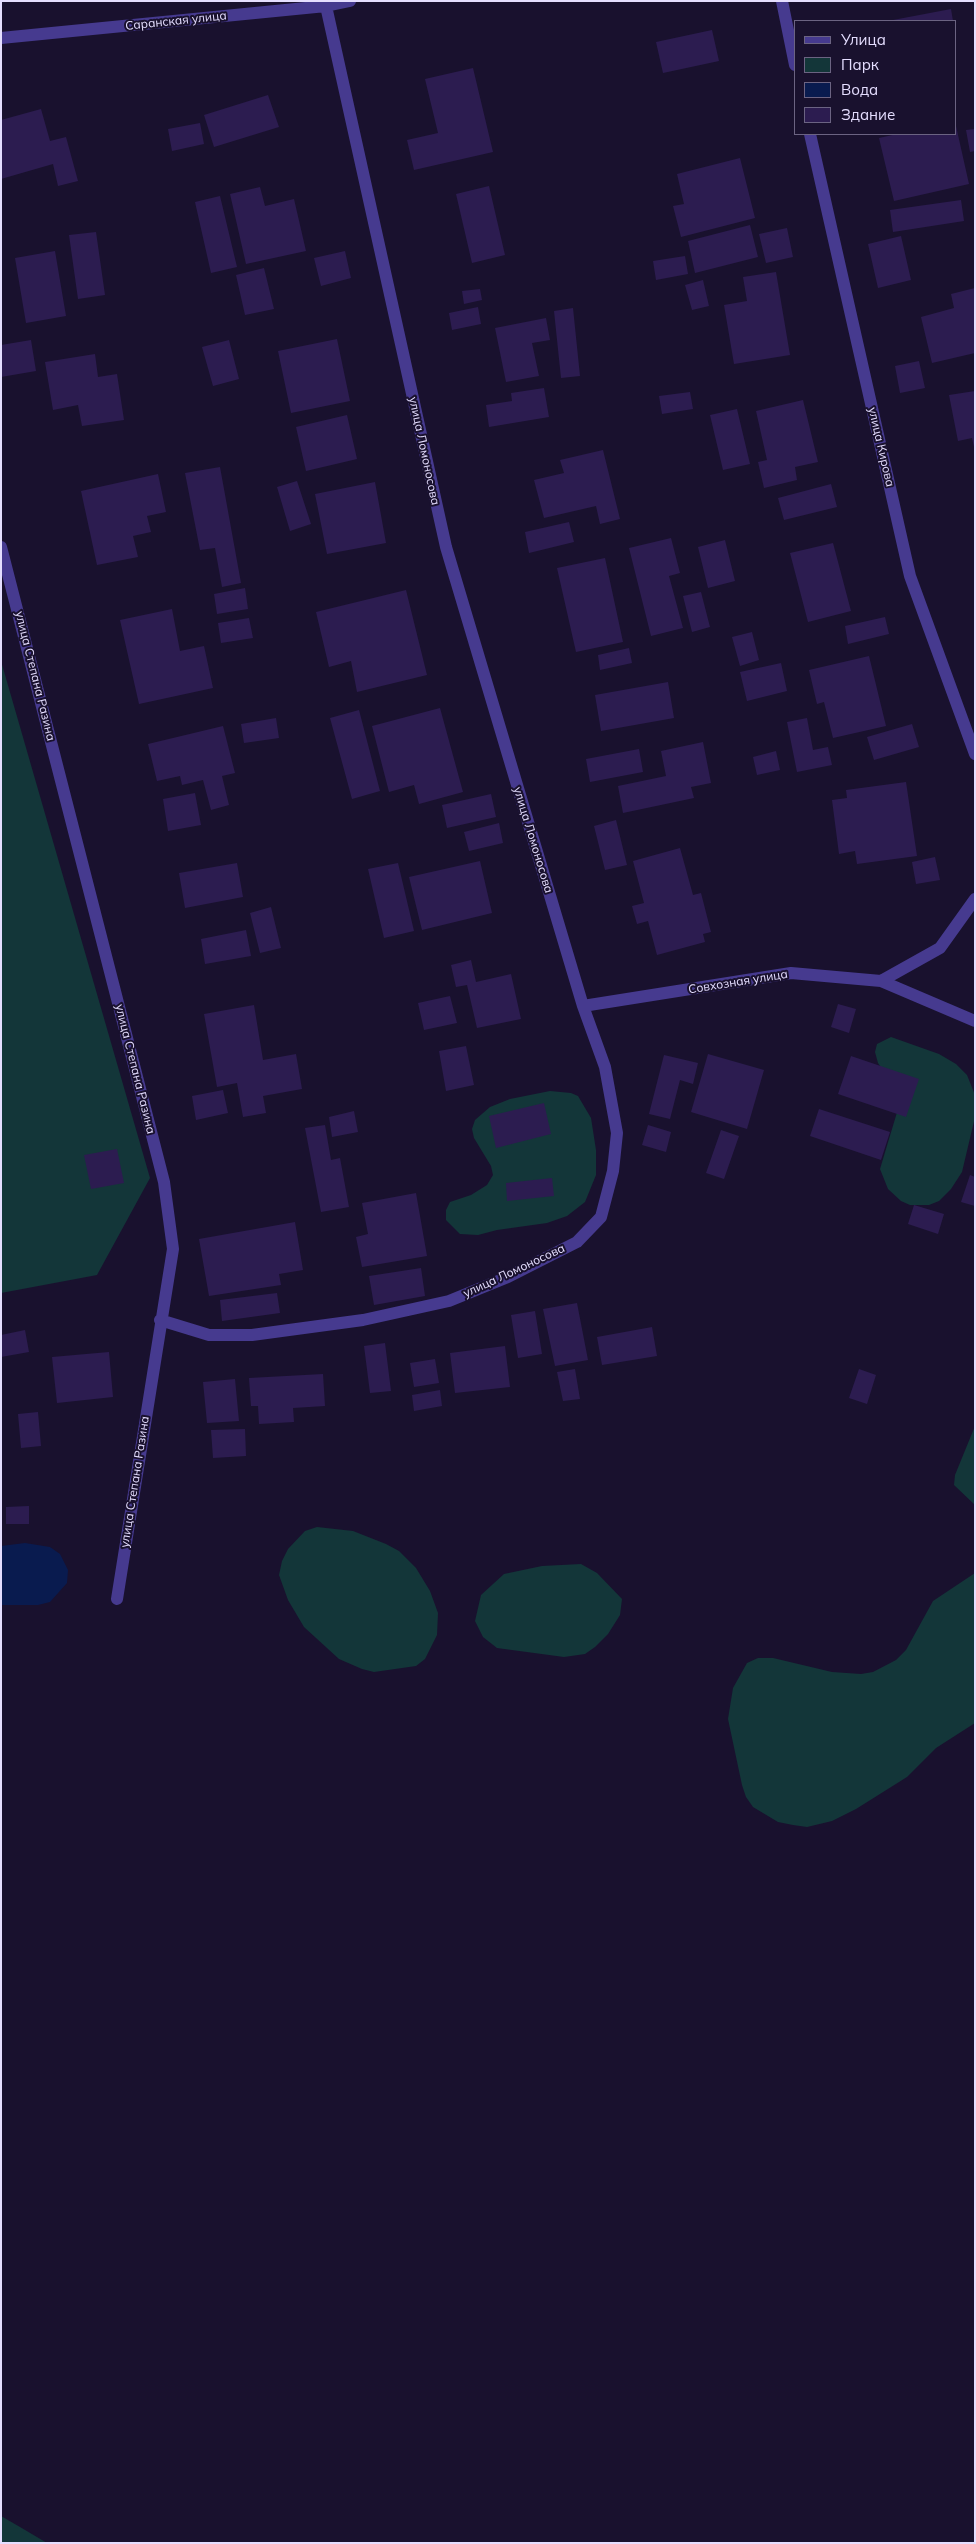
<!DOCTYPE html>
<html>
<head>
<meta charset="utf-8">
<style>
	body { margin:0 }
	#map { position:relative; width:976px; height:2544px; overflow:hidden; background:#19112e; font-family:Mulish,sans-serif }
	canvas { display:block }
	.frame { position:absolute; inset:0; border:2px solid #e5deff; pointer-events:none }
	.legend { position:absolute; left:794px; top:20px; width:162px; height:115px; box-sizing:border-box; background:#19112e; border:1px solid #6b6382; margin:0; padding:6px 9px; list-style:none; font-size:15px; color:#e5deff }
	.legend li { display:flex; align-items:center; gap:10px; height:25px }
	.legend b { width:25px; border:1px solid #6b6382 }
</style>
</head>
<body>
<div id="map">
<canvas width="976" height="2544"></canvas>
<div class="frame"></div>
<ul class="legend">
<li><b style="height:6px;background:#463a8f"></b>Улица</li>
<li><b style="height:14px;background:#133639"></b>Парк</li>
<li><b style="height:14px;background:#091b4f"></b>Вода</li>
<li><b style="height:14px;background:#2c1c50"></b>Здание</li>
</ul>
</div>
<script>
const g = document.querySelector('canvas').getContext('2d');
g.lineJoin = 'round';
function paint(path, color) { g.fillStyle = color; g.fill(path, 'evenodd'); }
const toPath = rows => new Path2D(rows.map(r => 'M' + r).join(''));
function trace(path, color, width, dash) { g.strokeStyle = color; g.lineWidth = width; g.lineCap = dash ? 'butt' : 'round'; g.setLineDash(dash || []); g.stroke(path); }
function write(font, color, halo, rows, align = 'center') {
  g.font = font + ' Mulish,sans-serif'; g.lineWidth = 4; g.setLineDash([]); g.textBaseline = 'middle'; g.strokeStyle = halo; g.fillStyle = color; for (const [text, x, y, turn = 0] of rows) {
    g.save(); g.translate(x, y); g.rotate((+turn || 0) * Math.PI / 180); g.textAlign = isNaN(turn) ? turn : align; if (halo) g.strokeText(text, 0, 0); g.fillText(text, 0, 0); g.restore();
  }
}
const green = toPath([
	[1,661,150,1178,97,1275,1,1293],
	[891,1037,939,1054,956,1064,967,1075,975,1095,975,1117,962,1172,951,1189,939,1201,929,1205,910,1205,901,1201,888,1189,880,1169,898,1109,889,1080,878,1063,875,1052,877,1044],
	[550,1091,571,1093,578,1096,591,1118,596,1150,596,1175,585,1202,567,1216,547,1223,497,1230,478,1235,460,1234,446,1220,446,1210,450,1202,471,1195,487,1185,493,1175,491,1166,474,1138,472,1129,475,1120,490,1107,510,1099],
	[975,1426,975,1505,954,1485,955,1475],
	[317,1527,353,1531,386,1544,399,1551,416,1568,430,1591,438,1613,437,1635,425,1659,416,1666,374,1672,362,1669,339,1659,304,1627,288,1600,279,1575,282,1561,288,1549,305,1531],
	[581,1564,597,1573,622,1599,620,1615,608,1634,595,1647,585,1654,564,1657,497,1648,483,1637,475,1621,481,1595,504,1574,542,1566],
	[975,1573,975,1723,936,1748,907,1777,856,1809,832,1821,807,1827,793,1825,778,1822,753,1807,746,1797,742,1785,728,1719,733,1688,747,1663,758,1658,773,1658,832,1672,861,1674,873,1672,896,1660,906,1650,933,1601],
	[1,2516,20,2527,47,2543,1,2543]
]);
const water = toPath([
	[25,1543,50,1547,60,1554,68,1570,67,1583,50,1602,38,1605,1,1605,1,1546]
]);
const building = toPath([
	[951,9,953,21,893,21,893,20],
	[712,30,719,61,663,73,656,42],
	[473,68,493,152,414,170,407,140,438,133,425,79],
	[268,95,279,127,214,147,204,115],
	[41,109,50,141,66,137,78,181,58,186,53,164,1,179,1,120],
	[200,123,204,144,172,151,168,129],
	[956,126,969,184,894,201,879,138,897,134,955,134],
	[975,129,975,151,970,152,966,130],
	[740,158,755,218,681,237,673,206,684,204,677,174],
	[489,186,505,255,472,263,456,194],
	[260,187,265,206,294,199,306,251,246,264,230,194],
	[220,196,237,267,211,273,195,202],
	[961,200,964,221,893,232,890,210],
	[750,225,758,257,695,273,688,241],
	[787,228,793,257,766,263,759,234],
	[96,232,105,295,78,299,69,235],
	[901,236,911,280,878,288,868,244],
	[55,251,66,316,26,323,15,258],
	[345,251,351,278,321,286,314,258],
	[685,256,688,274,656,280,653,261],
	[264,268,274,309,245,315,236,275],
	[776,272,790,355,734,364,724,305,747,301,743,277],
	[703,280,709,306,692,310,685,285],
	[975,288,975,353,932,363,921,317,954,308,951,294],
	[480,289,482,300,464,304,462,291],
	[478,307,481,324,452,330,449,313],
	[573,308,580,376,561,378,554,311],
	[546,318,550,340,532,343,539,376,506,382,495,328],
	[337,339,350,401,291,413,278,351],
	[31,340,36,371,1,377,1,345],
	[229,340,239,379,213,386,202,347],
	[95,354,98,377,117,374,124,420,82,426,78,405,53,410,45,362],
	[919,361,925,388,900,393,895,366],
	[544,388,549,417,489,427,486,405,512,401,511,393],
	[975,391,975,447,974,447,972,438,958,441,949,395],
	[690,392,693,409,662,414,659,396],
	[803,400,818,462,795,467,797,480,764,488,758,462,767,460,756,411],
	[737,409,750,464,723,470,710,415],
	[347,415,357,459,306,471,296,427],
	[603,450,620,519,600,524,596,506,544,518,534,480,564,473,560,460],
	[220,467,241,583,222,587,215,548,200,550,185,473],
	[158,474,166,512,147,516,151,532,133,536,138,557,97,565,81,491],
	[297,481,311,524,290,531,277,487],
	[375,482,386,543,327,554,315,494],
	[831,484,837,507,784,520,778,498],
	[569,522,574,542,529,553,525,532],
	[671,538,680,573,669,576,683,628,651,636,629,548],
	[725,540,735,581,708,588,698,547],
	[833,543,851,611,808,622,790,553],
	[605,558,623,642,576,652,557,568],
	[245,588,248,609,217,614,214,594],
	[406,590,427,675,357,692,351,661,329,667,316,612],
	[701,592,710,627,692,632,683,596],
	[172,609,180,651,204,646,213,688,139,704,120,620],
	[885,617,889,634,848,644,845,626],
	[249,618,253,638,221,643,218,623],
	[752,632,759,660,740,666,732,637],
	[629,648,632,663,600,670,598,655],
	[869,656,886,726,833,738,824,702,817,704,809,670],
	[781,663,787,691,747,701,740,672],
	[668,682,674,718,601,731,595,695],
	[440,708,463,792,419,804,414,785,389,792,372,726],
	[359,710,380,791,352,799,330,718],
	[276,718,279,738,244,743,241,724],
	[807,718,813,750,828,747,832,765,797,772,787,722],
	[912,724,919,747,874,760,867,737],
	[223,726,235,773,222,776,229,805,211,810,203,780,182,785,180,776,157,781,148,744],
	[703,742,711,783,691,787,694,798,623,813,618,786,666,776,661,751],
	[639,749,643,772,590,782,586,759],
	[776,751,780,770,757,775,753,757],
	[906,782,917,856,857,864,855,851,839,854,832,800,847,798,846,790],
	[195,793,201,825,168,831,163,799],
	[491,794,496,817,447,828,442,805],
	[616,820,627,865,605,870,594,826],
	[499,823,503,843,469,851,464,832],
	[680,848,693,895,701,893,711,932,703,934,705,942,657,955,648,921,637,924,632,906,644,903,633,861],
	[935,857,940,880,916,884,912,862],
	[480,861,492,913,422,930,409,877],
	[237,863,243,897,185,908,179,873],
	[398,863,414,931,384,938,368,869],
	[271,907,281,948,260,953,250,913],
	[246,930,251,956,205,964,201,939],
	[471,960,476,982,511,974,521,1019,477,1028,467,985,456,987,451,965],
	[450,996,457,1023,424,1030,418,1003],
	[838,1004,856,1009,849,1033,831,1027],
	[254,1005,263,1060,296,1054,302,1089,263,1096,266,1113,243,1117,237,1083,217,1087,204,1014],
	[466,1046,474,1085,446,1091,439,1051],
	[708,1054,764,1070,747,1129,691,1112],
	[664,1055,698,1063,693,1084,680,1080,670,1119,649,1114],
	[851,1056,919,1079,906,1117,838,1094],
	[223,1090,228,1113,196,1120,192,1096],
	[544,1103,551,1134,496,1148,489,1116],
	[819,1109,890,1132,881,1160,810,1136],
	[354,1111,358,1132,332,1137,329,1117],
	[325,1125,331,1160,340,1158,349,1207,321,1212,305,1128],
	[648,1125,671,1132,666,1152,642,1145],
	[721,1130,739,1136,724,1179,706,1173],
	[117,1149,124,1183,91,1189,84,1155],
	[970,1175,975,1177,975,1206,961,1202],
	[552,1178,554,1196,507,1201,506,1183],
	[416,1193,427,1256,362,1267,356,1237,368,1234,362,1203],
	[914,1205,944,1214,938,1234,908,1224],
	[295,1222,303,1270,279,1274,281,1285,209,1296,199,1239],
	[421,1268,425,1296,374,1305,369,1276],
	[277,1293,280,1313,222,1321,220,1300],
	[577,1303,588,1360,555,1366,543,1309],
	[535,1311,542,1354,518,1358,511,1315],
	[652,1327,657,1356,602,1365,597,1337],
	[25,1330,29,1352,1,1357,1,1335],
	[385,1343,391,1391,370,1393,364,1346],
	[505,1346,510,1387,455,1393,450,1353],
	[109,1352,113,1397,57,1403,52,1357],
	[435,1359,439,1383,414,1387,410,1363],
	[575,1369,580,1399,563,1401,557,1372],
	[859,1369,876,1375,867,1404,849,1398],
	[323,1374,325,1406,293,1408,294,1422,259,1424,258,1406,251,1406,249,1378],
	[235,1379,239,1421,207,1423,203,1382],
	[440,1390,442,1406,414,1411,412,1395],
	[38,1412,41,1446,21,1448,18,1414],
	[245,1429,246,1456,213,1458,211,1430],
	[29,1506,29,1524,6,1524,6,1507]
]);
const minor = toPath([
	[782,1,795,65],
	[1,38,326,6,350,1],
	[810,134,910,576,975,754],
	[1,547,164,1182,173,1249,117,1599],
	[881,981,940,948,975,899],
	[583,1006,791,973,881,981,975,1021],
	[160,1320,209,1335,252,1335,363,1320,449,1301,508,1277,577,1242,601,1217,613,1171,617,1133,605,1067,583,1006,446,547,326,6]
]);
const streetNames = [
	["Саранская улица",176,21,-6],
	["улица Кирова",881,447,77],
	["улица Ломоносова",424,451,78],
	["улица Степана Разина",35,676,76],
	["улица Ломоносова",533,840,73],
	["Совхозная улица",738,982,-9],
	["улица Степана Разина",135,1069,76],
	["улица Ломоносова",514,1271,-25],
	["улица Степана Разина",135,1482,-81]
];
paint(green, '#133639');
paint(water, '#091b4f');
paint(building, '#2c1c50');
trace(minor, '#463a8f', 12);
write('12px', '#e5deff', '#19112e', streetNames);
</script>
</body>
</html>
